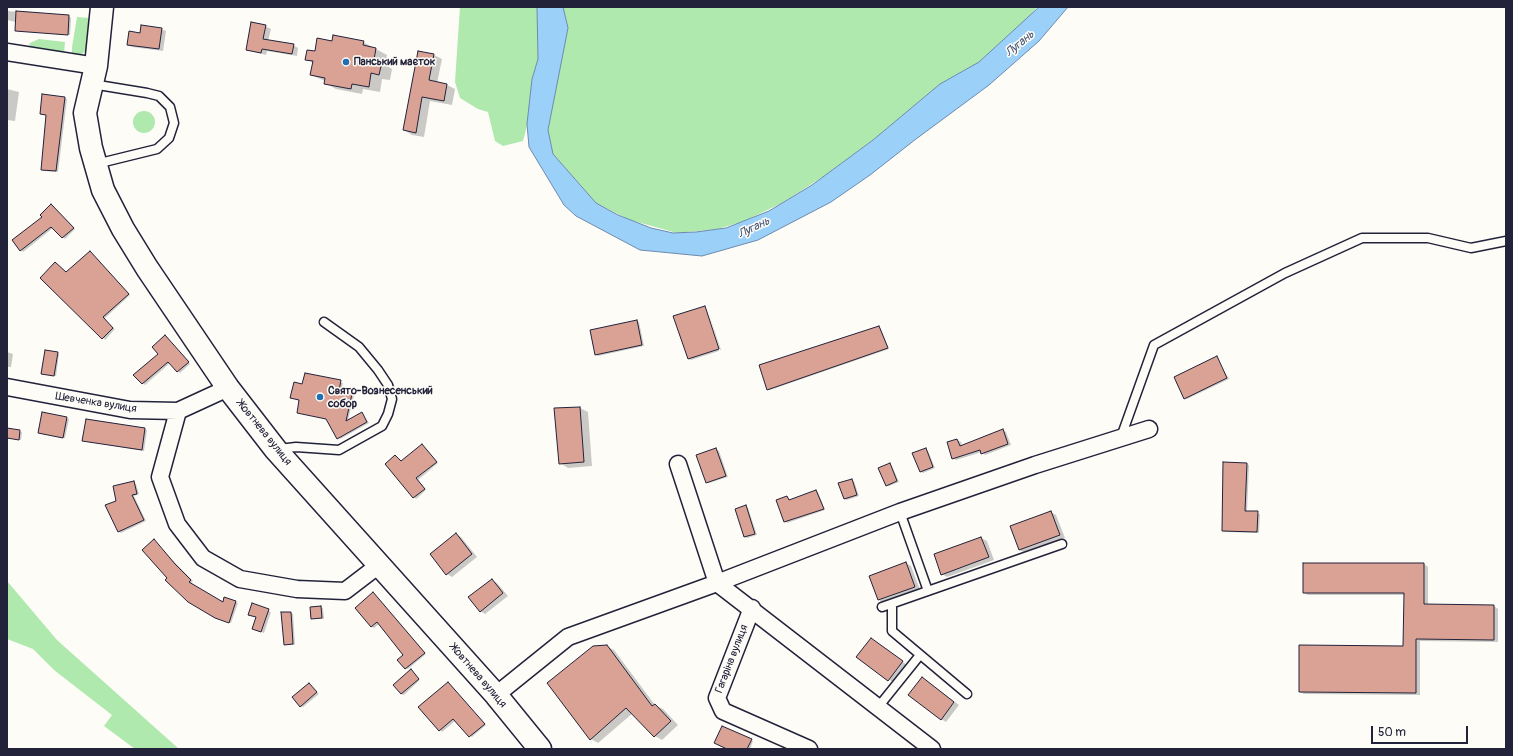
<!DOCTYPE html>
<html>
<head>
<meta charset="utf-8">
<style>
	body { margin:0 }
	#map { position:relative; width:1513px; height:756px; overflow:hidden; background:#fdfcf7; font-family:Pangolin,sans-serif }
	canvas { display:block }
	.frame { position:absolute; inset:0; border:8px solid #22223b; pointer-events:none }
	.scale { position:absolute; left:1371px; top:726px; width:97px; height:18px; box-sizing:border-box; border:2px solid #22223b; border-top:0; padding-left:5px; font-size:12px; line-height:14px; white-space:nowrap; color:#22223b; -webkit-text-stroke:3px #fdfcf7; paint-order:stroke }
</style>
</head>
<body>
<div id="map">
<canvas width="1513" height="756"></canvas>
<div class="frame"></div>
<div class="scale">50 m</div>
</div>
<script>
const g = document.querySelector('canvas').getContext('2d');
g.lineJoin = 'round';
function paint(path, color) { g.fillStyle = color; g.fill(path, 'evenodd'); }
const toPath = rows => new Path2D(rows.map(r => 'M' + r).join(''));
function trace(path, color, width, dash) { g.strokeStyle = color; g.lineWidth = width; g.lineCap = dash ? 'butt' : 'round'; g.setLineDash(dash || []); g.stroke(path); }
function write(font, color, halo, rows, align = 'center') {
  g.font = font + ' Pangolin,sans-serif'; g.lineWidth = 3; g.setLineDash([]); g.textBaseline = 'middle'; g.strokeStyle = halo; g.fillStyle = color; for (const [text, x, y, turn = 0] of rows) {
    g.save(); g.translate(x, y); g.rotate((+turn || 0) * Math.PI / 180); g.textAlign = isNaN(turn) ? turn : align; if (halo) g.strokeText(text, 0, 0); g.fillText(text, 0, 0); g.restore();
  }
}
const green = toPath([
	[460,7,537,7,538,59,532,79,527,126,523,141,503,146,495,141,488,112,478,109,460,98,455,82],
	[563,7,1037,7,1031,15,979,62,940,84,878,136,824,176,782,203,744,221,718,229,677,233,630,220,596,203,553,154,548,130,568,28],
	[77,17,89,18,92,21,89,47,82,54,75,57,72,54,72,47],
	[39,39,65,42,64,54,28,49,30,43],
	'133 122a11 11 0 1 1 22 0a11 11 0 1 1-22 0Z',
	[7,581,57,640,179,749,135,749,104,726,112,715,54,670,33,649,7,639]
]);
const water = toPath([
	[537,7,563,7,568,28,548,130,553,154,596,203,618,215,651,228,673,233,696,232,726,228,769,211,812,185,873,140,940,84,979,62,1039,7,1068,7,1039,41,989,85,916,139,870,175,831,202,758,240,702,256,640,250,576,216,564,205,529,147,527,124,532,79,538,59,537,7]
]);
const shadow = toPath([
	[7,11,69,16,71,18,70,35,18,31,16,30,16,22,7,20],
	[265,26,271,29,268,41,293,45,298,48,297,56,267,51,266,55,247,50],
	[161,29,166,31,163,51,132,47,128,45,141,34],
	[333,42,363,42,387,55,385,65,392,69,390,80,382,79,380,92,363,89,362,94,336,89,325,83,325,81,311,75,313,63,306,59],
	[434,55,442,59,437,83,447,85,455,89,452,105,430,101,424,137,412,135,404,130],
	[7,89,19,92,15,121,7,120],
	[65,98,67,99,58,172,44,171,42,169,47,115,41,114],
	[52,205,75,229,65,239,53,228,23,252,21,250],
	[90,252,130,295,104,319,115,329,105,340,66,273],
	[704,307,719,351,691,360,688,358],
	[707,308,721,350,720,350],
	[637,321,639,322,644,346,598,356,596,354],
	[879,327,881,329,889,349,770,390,768,389],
	[165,336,190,364,180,373,170,363,145,385,135,375,159,354],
	[7,352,13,354,11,367,7,367],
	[57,353,59,354,56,376,42,373],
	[1216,357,1229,379,1187,399,1185,398],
	[306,374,343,383,341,393,354,396,348,420,362,413,369,423,340,439,327,419,298,412],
	[580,408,588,412,592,466,568,468,560,463,556,409],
	[66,418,69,419,65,438,39,432],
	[7,429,22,432,21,440,7,438],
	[145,429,147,430,144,451,84,441],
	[1003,430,1006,432,1011,445,985,455,982,452,956,460,953,458,957,440,961,442,962,446],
	[422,445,438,463,418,480,426,490,416,499,414,497,396,456,401,462],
	[716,449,719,451,728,477,709,483,707,482],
	[926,449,928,451,935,468,923,473,920,471],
	[890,464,892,466,899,482,889,486,886,485],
	[1246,464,1249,465,1247,512,1260,514,1259,533,1225,532,1223,530],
	[852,480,854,481,859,496,847,500,845,499],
	[134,482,136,484,139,494,134,496,146,521,121,533,119,531,118,502],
	[816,491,818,492,825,510,787,523,785,521,787,497,790,501],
	[746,506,748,508,757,535,747,538,744,536],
	[1051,512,1056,515,1065,538,1025,553,1020,550,1011,527],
	[456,534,461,537,477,557,452,577,447,574],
	[981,538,987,541,994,560,947,577,942,574,935,554],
	[154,541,193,581,190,584,223,603,225,598,238,603,231,623,218,619,168,578],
	[906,563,911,566,920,590,884,603,879,600,870,576],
	[1424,564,1428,567,1428,605,1494,606,1498,609,1498,642,1420,641,1420,695,1304,694,1300,692,1404,647,1405,595,1308,595,1304,593],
	[492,580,497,583,508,596,485,614,480,611],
	[373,593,426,654,408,669,405,668,404,655,379,624,374,628,372,627,356,608],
	[252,605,271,612,264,633,255,630,257,617,251,615],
	[321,607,323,608,324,619,312,618],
	[291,613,293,614,295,645,287,645,285,644],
	[876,642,907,665,894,683,858,657],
	[606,646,614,650,655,705,663,709,678,725,662,740,655,736,633,713,598,743,591,739],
	[413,672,420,680,404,695,401,694],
	[927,681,959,705,946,722,941,719],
	[448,683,486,725,472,737,456,720,442,732,440,730,420,707],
	[309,684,319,694,303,707,300,706],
	[751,740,753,741,750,749,729,749]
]);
const building = toPath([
	[16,11,69,15,68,35,15,31,16,11],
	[251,22,266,25,263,39,294,44,292,54,262,49,261,53,246,50,251,22],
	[141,25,162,28,159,49,127,45,129,31,140,33,141,25],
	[333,35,364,41,363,45,376,48,374,60,382,62,379,75,371,73,369,87,352,84,351,89,324,84,325,78,310,75,313,61,305,60,307,50,315,51,317,38,332,41,333,35],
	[418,51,434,54,429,80,447,84,444,101,422,97,416,133,403,130,418,51],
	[42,94,65,97,56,171,41,170,46,115,40,114,42,94],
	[51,204,74,228,62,238,51,227,20,251,12,240,42,217,40,215,51,204],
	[90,251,129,294,103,317,113,328,102,339,40,278,55,262,66,272,90,251],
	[705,306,719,349,688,359,673,316,705,306],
	[637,320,642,345,595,355,590,330,637,320],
	[879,326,888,348,767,390,759,365,879,326],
	[165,335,189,362,177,372,168,362,142,384,133,375,158,354,152,347,165,335],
	[45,350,58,352,54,376,41,374,45,350],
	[1217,356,1227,378,1184,399,1174,377,1217,356],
	[305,373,341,380,339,391,352,394,346,421,362,412,367,422,337,439,326,419,297,413,299,400,290,398,294,382,302,384,305,373],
	[580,407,584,462,559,464,554,408,580,407],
	[42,412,67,417,63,438,38,433,42,412],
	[86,419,145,428,142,450,82,441,86,419],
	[7,428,20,430,19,440,7,438,7,428],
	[1003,429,1008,444,981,454,980,450,952,459,947,442,957,439,960,446,1003,429],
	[422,444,437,462,416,478,425,489,413,498,385,464,395,455,401,461,422,444],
	[716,448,726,476,706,483,696,455,716,448],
	[926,448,933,467,920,472,912,453,926,448],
	[1223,462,1247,463,1245,511,1258,511,1257,532,1222,531,1223,462],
	[890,463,897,481,886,486,878,468,890,463],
	[852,479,857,495,844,499,838,483,852,479],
	[134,481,137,494,132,495,144,520,118,532,105,505,116,501,113,486,134,481],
	[816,490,824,509,784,522,776,500,787,496,789,500,816,490],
	[746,505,755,534,744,537,735,509,746,505],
	[1051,511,1060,535,1019,550,1010,526,1051,511],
	[456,533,472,554,446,575,430,554,456,533],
	[981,537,989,557,941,575,934,554,981,537],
	[154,539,175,564,191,580,189,582,223,602,224,597,236,601,229,623,215,618,188,602,165,580,167,578,142,550,154,539],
	[906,562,915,587,878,600,869,576,906,562],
	[1303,563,1424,563,1424,604,1494,605,1494,640,1416,639,1416,693,1299,692,1299,645,1403,646,1404,593,1303,593,1303,563],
	[492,579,503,593,480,612,468,597,492,579],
	[373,592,425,653,405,669,397,660,403,655,377,622,371,627,355,608,373,592],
	[252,603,269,609,261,632,252,629,256,617,248,615,252,603],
	[321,606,322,618,311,619,310,607,321,606],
	[281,612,291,612,293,644,284,645,281,612],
	[871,638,903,661,888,681,856,657,871,638],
	[607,645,652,706,655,704,671,721,654,737,626,708,590,740,547,683,593,646,607,645],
	[411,669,419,679,401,694,393,685,411,669],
	[922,677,954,702,941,720,908,695,922,677],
	[448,682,485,724,469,737,453,719,439,731,418,707,448,682],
	[309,683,317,692,300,707,292,697,309,683],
	[722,726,752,739,747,749,727,749,714,743,722,726]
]);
const lane = toPath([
	[92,84,147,93,159,96,170,107,174,123,169,138,157,149,96,164],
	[1121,437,1154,345,1285,273,1362,238,1428,238,1471,248,1506,241],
	[279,449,296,447,339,450,382,426,388,414,392,399,388,385,378,370,359,347,324,322],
	[900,512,928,591],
	[892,604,892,631,967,694],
	[882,607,1062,544],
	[879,706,920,655]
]);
const street = toPath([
	[7,52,96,66],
	[7,387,130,410,178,411,228,388],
	[178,411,160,477,177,524,203,558,240,579,297,589,345,591,379,565],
	[678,464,717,583,932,749],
	[752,608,717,698,723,711,809,749],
	[496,695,568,637,717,583,900,512,1035,465,1149,429]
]);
const secondary = toPath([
	[102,7,96,66,85,113,91,148,103,190,123,229,147,268,228,388,276,450,496,695,540,749]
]);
const markers = [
	[346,62,4,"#1f6fb2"],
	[320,397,4,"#1f6fb2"]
];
const poiNames = [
	["Панський маєток",354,62],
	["Свято-Вознесенський",328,391],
	["собор",328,404]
];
const streetNames = [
	["Шевченка вулиця",96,403,9],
	["Жовтнева вулиця",264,433,51],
	["Гагаріна вулиця",732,659,-69],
	["Жовтнева вулиця",478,676,49]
];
const waterNames = [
	["Лугань",1020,44,-40],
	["Лугань",754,228,-26]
];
paint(green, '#afe9ad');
paint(water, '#9bd0f9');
trace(water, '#6b8aad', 1);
paint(shadow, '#0003');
paint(building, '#daa294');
trace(building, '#22223b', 1);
trace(lane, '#22223b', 11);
trace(street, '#22223b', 19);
trace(secondary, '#22223b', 25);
trace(lane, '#fdfcf7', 8);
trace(street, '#fdfcf7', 16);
trace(secondary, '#fdfcf7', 22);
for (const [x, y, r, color] of markers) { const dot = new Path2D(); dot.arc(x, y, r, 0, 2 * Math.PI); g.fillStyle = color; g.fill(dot); trace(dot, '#fdfcf7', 1.5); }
write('bold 11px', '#22223b', '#fdfcf7', poiNames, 'left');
write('11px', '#22223b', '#fdfcf7', streetNames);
write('italic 12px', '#465674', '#fdfcf7', waterNames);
</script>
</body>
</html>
